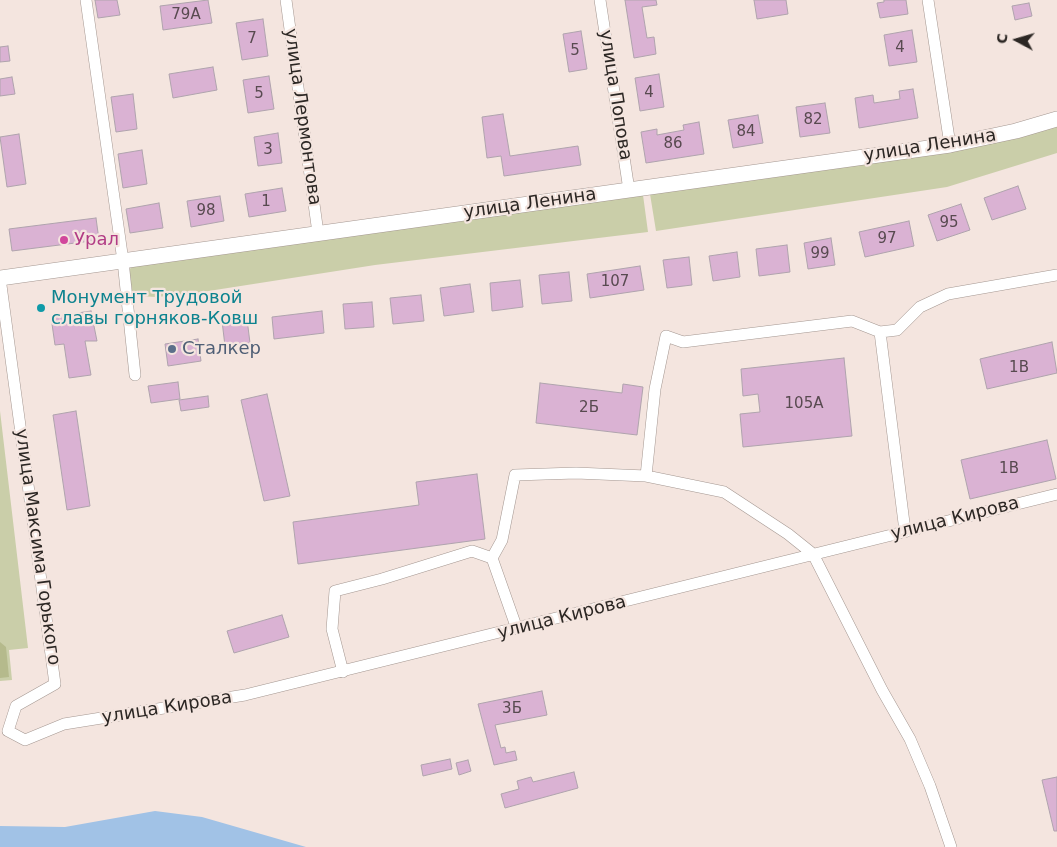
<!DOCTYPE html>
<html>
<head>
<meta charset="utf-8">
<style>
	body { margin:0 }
	#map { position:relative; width:1057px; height:847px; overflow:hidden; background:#f4e5df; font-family:"DejaVu Sans",sans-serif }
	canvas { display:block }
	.north { position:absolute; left:992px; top:15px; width:50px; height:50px; -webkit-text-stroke:4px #f4e5df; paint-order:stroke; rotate:276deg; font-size:14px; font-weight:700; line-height:20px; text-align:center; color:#2c2724 }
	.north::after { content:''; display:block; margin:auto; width:18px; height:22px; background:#2c2724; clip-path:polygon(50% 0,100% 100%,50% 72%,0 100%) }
</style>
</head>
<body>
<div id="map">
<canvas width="1057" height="847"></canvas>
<div class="north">С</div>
</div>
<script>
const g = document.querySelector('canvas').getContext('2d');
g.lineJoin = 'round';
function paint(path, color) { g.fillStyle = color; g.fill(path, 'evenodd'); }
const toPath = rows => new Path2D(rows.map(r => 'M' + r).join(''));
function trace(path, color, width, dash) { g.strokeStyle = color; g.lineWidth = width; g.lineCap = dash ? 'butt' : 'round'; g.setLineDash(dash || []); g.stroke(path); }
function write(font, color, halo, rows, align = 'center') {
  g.font = font + ' "DejaVu Sans",sans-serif'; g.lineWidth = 4.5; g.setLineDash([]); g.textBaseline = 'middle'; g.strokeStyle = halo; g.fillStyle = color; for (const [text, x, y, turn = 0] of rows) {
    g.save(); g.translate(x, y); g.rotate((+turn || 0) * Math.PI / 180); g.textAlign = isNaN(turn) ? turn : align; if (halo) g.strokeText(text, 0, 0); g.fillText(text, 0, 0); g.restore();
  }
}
const green = toPath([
	[1057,126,1057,153,947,187,656,231,650,194],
	[643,195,648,232,375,265,183,295,155,297,141,296,132,291,129,271,131,267],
	[0,411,28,648,9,650,12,680,0,681]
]);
const forest = toPath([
	[0,642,6,647,9,677,0,678]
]);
const water = toPath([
	[155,811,202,817,306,847,0,847,0,826,65,827]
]);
const building = toPath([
	[95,0,117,0,120,15,98,18,95,0],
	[208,0,212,23,163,30,160,6,208,0],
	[625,0,656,0,657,5,642,7,647,38,654,37,656,54,634,58,625,0],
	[754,0,786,0,788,14,757,19,754,0],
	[884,0,906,0,908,14,880,18,877,3,884,2,884,0],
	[1029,3,1032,16,1015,20,1012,6,1029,3],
	[263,19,268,56,242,60,236,23,263,19],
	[912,30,917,62,889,66,884,35,912,30],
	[581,31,587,69,569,72,563,34,581,31],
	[8,46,10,61,0,62,0,47,8,46],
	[213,67,217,90,173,98,169,74,213,67],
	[659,74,664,107,640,111,635,78,659,74],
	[269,76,274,109,248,113,243,80,269,76],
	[12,77,15,94,0,96,0,79,12,77],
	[913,89,918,118,859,128,855,98,873,95,874,103,900,99,899,91,913,89],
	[133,94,137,129,116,132,111,97,133,94],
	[825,103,830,133,800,137,796,107,825,103],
	[503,114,510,156,578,146,581,165,504,176,501,156,487,158,482,117,503,114],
	[758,115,763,143,733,148,728,120,758,115],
	[699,122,704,154,646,163,641,132,657,129,657,135,684,130,683,125,699,122],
	[278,133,282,163,258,166,254,137,278,133],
	[19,134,26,184,7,187,0,137,19,134],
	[142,150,147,184,123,188,118,154,142,150],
	[1018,186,1026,209,992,220,984,198,1018,186],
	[282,188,286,211,249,217,245,194,282,188],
	[220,196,224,221,191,227,187,201,220,196],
	[159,203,163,228,130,233,126,209,159,203],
	[961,204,970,230,937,241,928,215,961,204],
	[96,218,99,240,12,251,9,229,96,218],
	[909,221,914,246,865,257,859,232,909,221],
	[831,238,835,265,808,269,804,243,831,238],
	[787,245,790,272,759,276,756,249,787,245],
	[737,252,740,277,713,281,709,256,737,252],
	[689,257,692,285,667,288,663,260,689,257],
	[640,266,644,290,590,298,587,274,640,266],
	[569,272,572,301,542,304,539,275,569,272],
	[520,280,523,307,492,311,490,283,520,280],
	[470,284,474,312,444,316,440,288,470,284],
	[421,295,424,321,393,324,390,298,421,295],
	[372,302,374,327,345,329,343,304,372,302],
	[91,311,97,341,85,341,91,375,69,378,64,344,55,345,51,317,91,311],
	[322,311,324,333,274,339,272,317,322,311],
	[247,319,250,343,225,346,222,321,247,319],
	[198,339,201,361,168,366,165,344,198,339],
	[1052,342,1057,373,987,389,980,359,1052,342],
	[844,358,852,436,743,447,740,414,760,412,758,394,743,396,741,369,844,358],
	[178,382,180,399,151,403,148,386,178,382],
	[540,383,622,393,623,384,643,387,637,435,536,423,540,383],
	[267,394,290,496,264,501,241,400,267,394],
	[208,396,209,407,181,411,179,400,208,396],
	[76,411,90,506,67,510,53,415,76,411],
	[1047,440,1056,479,970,499,961,460,1047,440],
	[477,474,485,539,298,564,293,522,419,505,416,482,477,474],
	[282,615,289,637,234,653,227,631,282,615],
	[542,691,547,715,495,725,501,748,505,747,506,753,515,751,517,760,494,765,478,704,542,691],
	[450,759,452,769,423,776,421,765,450,759],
	[468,760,471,771,459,775,456,763,468,760],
	[574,772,578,788,505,808,501,794,519,789,517,781,531,777,533,782,574,772],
	[1057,777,1057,831,1054,831,1042,780,1057,777]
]);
const minor = toPath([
	[86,0,123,261,135,375],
	[286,0,318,233],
	[600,0,629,190],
	[928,0,950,145],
	[0,278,55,684,16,706,8,731,25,740,64,724,245,695,1057,494],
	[880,332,897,330,920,307,948,294,1057,275],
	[905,531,880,332,852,321,683,342,666,336,655,389,646,476,724,492,788,534,813,554,882,690,910,739,930,786,951,847],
	[492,558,517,629],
	[343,672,332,629,335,591,382,579,472,551,492,558,502,540,515,475,576,473,646,476]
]);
const tertiary = toPath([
	[0,278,950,145,1016,131,1057,119]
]);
const markers = [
	[64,240,5,"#d1479c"],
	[41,308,5,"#0f9aa8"],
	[172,349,5,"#5c6f8a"]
];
const numberNames = [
	["79А",186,15],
	["7",252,39],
	["4",900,48],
	["5",575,51],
	["4",649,93],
	["5",259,94],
	["82",813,120],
	["84",746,132],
	["86",673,144],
	["3",268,150],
	["1",266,202],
	["98",206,211],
	["95",949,223],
	["97",887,239],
	["99",820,254],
	["107",615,282],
	["1В",1019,368],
	["105А",804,404],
	["2Б",589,408],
	["1В",1009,469],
	["3Б",512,709]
];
const streetNames = [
	["улица Попова",615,95,81],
	["улица Лермонтова",302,117,82],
	["улица Ленина",930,146,-9],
	["улица Ленина",530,204,-8],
	["улица Кирова",955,519,-14],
	["улица Максима Горького",37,547,82],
	["улица Кирова",562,618,-14],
	["улица Кирова",167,708,-9]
];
const hotelNames = [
	["Урал",74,240]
];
const cultureNames = [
	["Монумент Трудовой",51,298],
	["славы горняков-Ковш",51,319]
];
const serviceNames = [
	["Сталкер",182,349]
];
paint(green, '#cacea9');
paint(forest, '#b5ba8c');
paint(water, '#a1c2e6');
paint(building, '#dab2d3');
trace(building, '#afa3ad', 1);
trace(minor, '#a49791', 12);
trace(tertiary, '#a49791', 16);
trace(minor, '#fff', 11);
trace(tertiary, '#fff', 15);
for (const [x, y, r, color] of markers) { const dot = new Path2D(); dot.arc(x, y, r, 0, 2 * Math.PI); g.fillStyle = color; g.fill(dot); trace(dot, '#f4e5df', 2); }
write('15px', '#584a50', null, numberNames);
write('18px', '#2c2724', '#f4e5df', streetNames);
write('18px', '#b23c85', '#f4e5df', hotelNames, 'left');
write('18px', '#0d838f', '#f4e5df', cultureNames, 'left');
write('18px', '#4e5e75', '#f4e5df', serviceNames, 'left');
</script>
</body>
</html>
